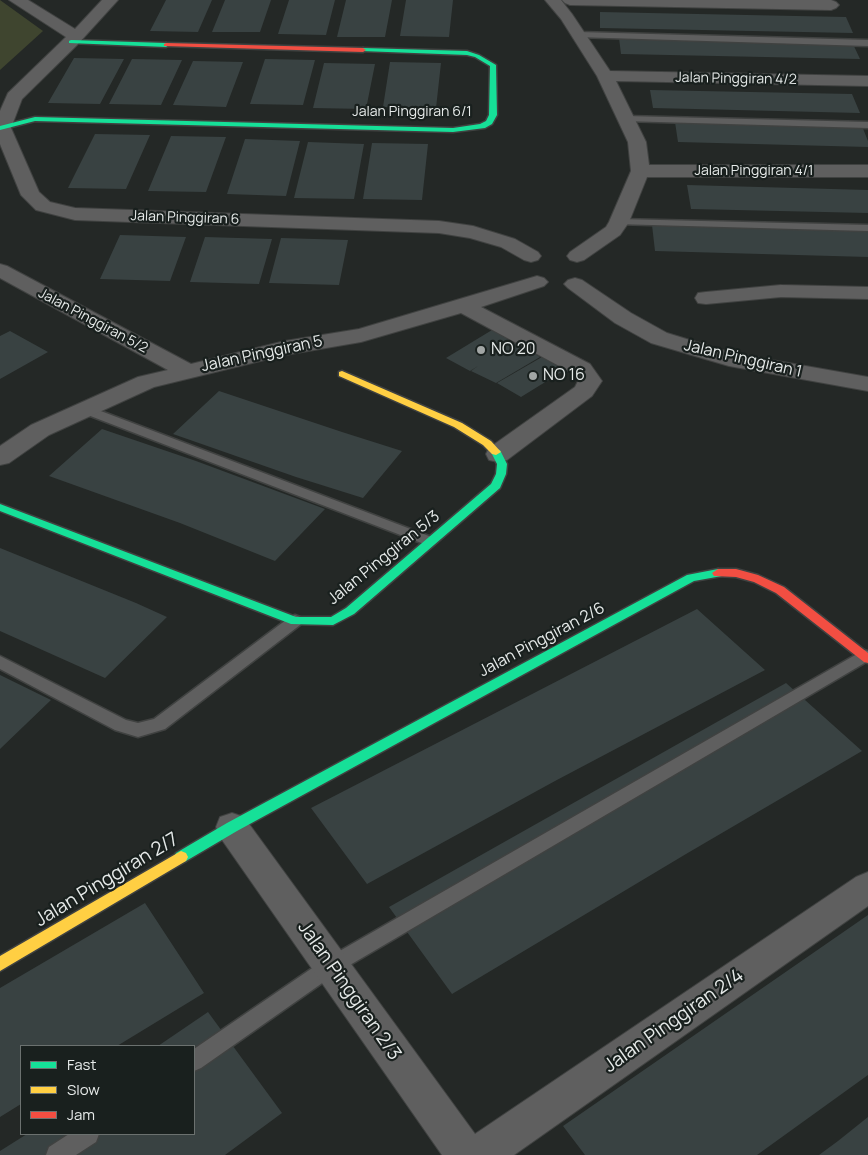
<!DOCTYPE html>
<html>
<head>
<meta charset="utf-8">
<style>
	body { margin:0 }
	#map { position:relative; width:868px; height:1155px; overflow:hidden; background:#242826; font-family:Manrope,sans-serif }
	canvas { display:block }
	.legend { position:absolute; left:20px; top:1045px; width:175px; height:90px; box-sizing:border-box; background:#19201e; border:1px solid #6b716f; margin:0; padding:6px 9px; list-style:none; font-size:15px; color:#e6eae9 }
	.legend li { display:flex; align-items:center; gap:10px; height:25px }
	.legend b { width:25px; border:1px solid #6b716f }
</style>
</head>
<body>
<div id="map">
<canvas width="868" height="1155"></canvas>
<ul class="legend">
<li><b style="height:6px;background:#16e098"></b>Fast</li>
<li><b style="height:6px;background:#ffcf43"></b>Slow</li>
<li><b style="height:6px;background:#f24e42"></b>Jam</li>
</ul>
</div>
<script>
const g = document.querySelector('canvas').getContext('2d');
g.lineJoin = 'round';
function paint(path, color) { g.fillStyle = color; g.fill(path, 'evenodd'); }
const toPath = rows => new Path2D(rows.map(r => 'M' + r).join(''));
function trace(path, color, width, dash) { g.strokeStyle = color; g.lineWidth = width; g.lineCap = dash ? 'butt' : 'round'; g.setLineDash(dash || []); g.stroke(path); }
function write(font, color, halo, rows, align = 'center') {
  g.font = font + ' Manrope,sans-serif'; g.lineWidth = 4.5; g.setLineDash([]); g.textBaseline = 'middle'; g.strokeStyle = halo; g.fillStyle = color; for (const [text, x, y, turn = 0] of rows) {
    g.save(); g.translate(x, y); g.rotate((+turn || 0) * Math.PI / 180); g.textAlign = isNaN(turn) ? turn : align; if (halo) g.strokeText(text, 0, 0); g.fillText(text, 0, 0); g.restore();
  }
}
const green = toPath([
	[0,0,43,31,0,70]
]);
const building = toPath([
	[166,0,212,0,198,32,150,31],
	[225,0,271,0,260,32,212,32],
	[289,0,335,0,326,35,278,34],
	[346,0,392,0,385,37,337,37],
	[406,0,453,0,449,37,400,36],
	[600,12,846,17,853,33,600,28],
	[619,38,853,44,860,59,621,54],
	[74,58,124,59,100,104,48,103],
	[132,59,182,60,161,105,109,104],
	[265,59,315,60,303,105,250,104],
	[193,61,243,62,226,107,173,105],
	[390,62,441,63,436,108,383,107],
	[324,63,375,64,366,109,313,108],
	[650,90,852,94,860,113,653,108],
	[675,122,862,126,868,141,868,147,678,142],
	[95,134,150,135,126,189,68,188],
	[171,136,226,137,206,192,148,191],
	[245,139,300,141,286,196,227,194],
	[308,142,364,144,354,199,294,198],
	[372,143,428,144,422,200,363,199],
	[687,185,868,190,868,213,691,209],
	[652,225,868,231,868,257,655,251],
	[120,235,186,237,170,281,100,279],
	[205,237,272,239,259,284,190,282],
	[281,238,348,240,339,285,269,283],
	[492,330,516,343,540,357,496,383,471,371,478,366,470,371,446,358],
	[10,331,48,352,0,379,0,336],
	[542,357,568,368,521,397,497,383],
	[219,391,342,432,402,451,363,498,296,477,173,434],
	[102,429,196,461,325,509,275,561,180,523,49,476],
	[0,548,136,603,167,617,105,678,0,631],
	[697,609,765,670,555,781,367,884,311,808],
	[0,675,51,700,0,749],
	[786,683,862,751,686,854,452,994,389,907],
	[145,903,204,993,117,1046,21,1046,21,1104,0,1117,0,988],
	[868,915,868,1075,757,1155,585,1155,563,1126],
	[208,1012,282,1113,225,1155,0,1155,0,1151,27,1134,194,1134,194,1046,158,1046],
	[868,1117,868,1155,819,1155,838,1141]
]);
const lane = toPath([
	[579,32,868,40,868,46,576,37,576,33,579,32],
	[626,116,868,122,868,128,623,121,621,119,626,116],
	[619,219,868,225,868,231,615,224,614,222,619,219],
	[85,405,434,538,436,541,434,544,424,544,80,412,78,409,85,405],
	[295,615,300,617,303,621,300,625,165,729,138,737,115,730,0,669,0,656,126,720,138,723,154,719,290,617,295,615],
	[864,650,868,651,868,661,338,972,201,1068,194,1071,194,1049,324,960,864,650],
	[69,1134,99,1134,96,1142,76,1155,46,1155,49,1147,69,1134]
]);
const street = toPath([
	[9,0,28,0,75,29,102,0,118,0,77,45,22,99,11,128,39,192,50,202,75,208,439,221,473,226,515,239,538,252,541,256,538,260,531,262,524,260,501,247,470,238,439,233,75,220,36,210,21,195,0,144,0,111,8,93,66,37,9,0],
	[545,0,561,0,572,14,610,71,868,76,868,86,616,81,646,142,649,165,868,165,868,177,647,177,629,222,620,235,584,260,577,262,570,260,567,256,570,252,606,227,609,222,631,171,628,142,597,76,561,19,545,0],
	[562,0,831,0,836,2,839,5,836,8,831,10,570,5,565,3,562,0],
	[0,264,7,266,191,364,285,341,359,329,537,276,544,278,548,282,544,286,481,307,590,364,602,381,592,396,507,460,498,462,489,460,486,454,489,448,575,387,578,381,574,374,461,313,361,342,285,355,154,387,49,435,9,463,0,465,0,446,31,425,138,377,168,370,0,278,0,264],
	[575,278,582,280,631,313,667,333,732,353,868,377,868,391,729,366,651,343,615,323,568,288,564,284,568,280,575,278],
	[781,285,868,287,868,299,781,297,706,304,698,303,695,298,698,293,706,292,781,285],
	[232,813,244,817,475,1134,856,877,868,872,868,906,514,1155,442,1155,220,837,216,827,220,817,232,813]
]);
const fast = toPath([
	[71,40,166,43,169,45,166,47,69,43,69,41,71,40],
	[363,48,467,51,479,55,496,65,497,115,492,124,485,128,453,132,35,121,0,130,0,126,35,117,453,128,480,124,486,121,489,115,490,66,475,57,467,55,361,51,361,49,363,48],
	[496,449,500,450,507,464,506,474,500,488,354,614,333,625,291,624,0,511,0,504,296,617,331,617,346,608,491,484,496,474,497,464,491,452,496,449],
	[718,569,724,573,722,576,694,581,237,831,186,861,181,863,176,861,174,857,176,853,227,823,687,575,718,569]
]);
const slow = toPath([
	[342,371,462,423,491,441,501,452,496,455,492,454,483,445,454,427,339,376,339,372,342,371],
	[181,851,186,853,188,857,186,861,0,971,0,956,181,851]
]);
const jam = toPath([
	[166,43,363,48,366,50,363,52,164,46,164,44,166,43],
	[718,569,736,569,758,575,784,587,868,653,868,663,864,662,776,593,754,582,736,577,714,576,712,573,718,569]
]);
const markers = [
	[481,350,5,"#a2a6a5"],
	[533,376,5,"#a2a6a5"]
];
const farStreetnames = [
	["Jalan Pinggiran 4/2",736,79,1],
	["Jalan Pinggiran 6/1",412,112],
	["Jalan Pinggiran 4/1",754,171],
	["Jalan Pinggiran 6",185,218,2],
	["Jalan Pinggiran 5/2",93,321,28]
];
const poiNames = [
	["NO 20",491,350],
	["NO 16",543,376]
];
const streetNames = [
	["Jalan Pinggiran 5",262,354,-12],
	["Jalan Pinggiran 1",743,359,13],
	["Jalan Pinggiran 5/3",384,558,-39],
	["Jalan Pinggiran 2/6",542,640,-28]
];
const nearStreetnames = [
	["Jalan Pinggiran 2/7",107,880,-31],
	["Jalan Pinggiran 2/3",349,991,55],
	["Jalan Pinggiran 2/4",674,1021,-35]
];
paint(green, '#3f452f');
paint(building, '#394242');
trace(lane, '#404241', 3);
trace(street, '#404241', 2);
trace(fast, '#404241', 3);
trace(slow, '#404241', 3);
trace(jam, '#404241', 3);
paint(lane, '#5f5f5f');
paint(street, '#5f5f5f');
paint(fast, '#16e098');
paint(slow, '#ffcf43');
paint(jam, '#f24e42');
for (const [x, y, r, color] of markers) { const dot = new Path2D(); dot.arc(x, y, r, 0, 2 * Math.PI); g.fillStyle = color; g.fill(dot); trace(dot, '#19201e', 2); }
write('14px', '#e6eae9', '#19201e', farStreetnames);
write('16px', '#e6eae9', '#19201e', poiNames, 'left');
write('16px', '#e6eae9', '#19201e', streetNames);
write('19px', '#e6eae9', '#19201e', nearStreetnames);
</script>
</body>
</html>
